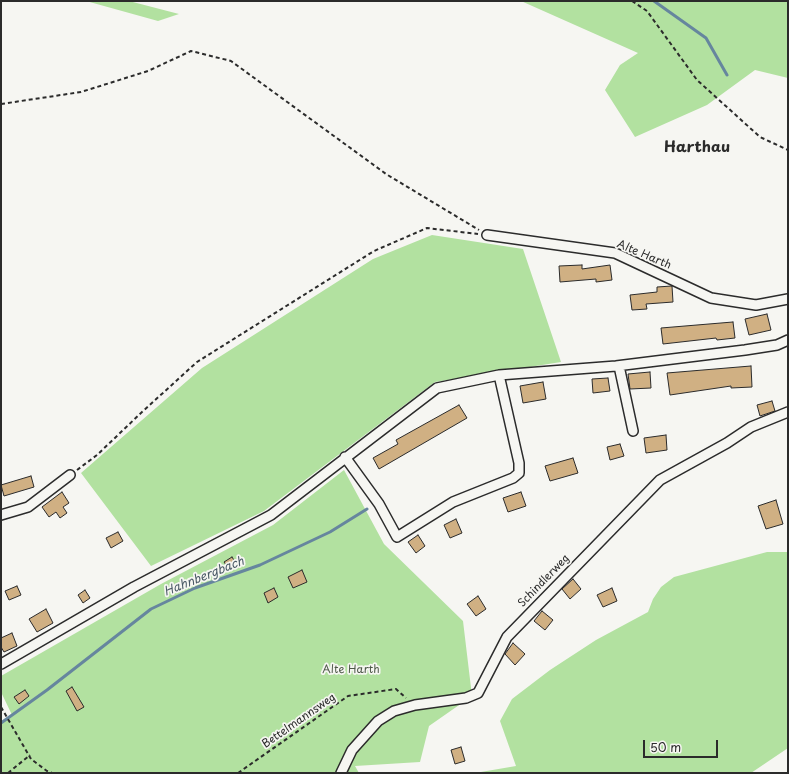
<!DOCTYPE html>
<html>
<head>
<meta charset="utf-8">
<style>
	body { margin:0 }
	#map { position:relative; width:789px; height:774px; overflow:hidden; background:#f6f6f2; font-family:"Playpen Sans",sans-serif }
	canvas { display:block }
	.frame { position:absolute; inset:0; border:2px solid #2b2b2b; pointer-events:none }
	.scale { position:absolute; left:643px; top:740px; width:75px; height:18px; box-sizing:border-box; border:2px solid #2b2b2b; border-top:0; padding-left:5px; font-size:12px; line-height:14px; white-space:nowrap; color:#2b2b2b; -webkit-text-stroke:3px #f6f6f2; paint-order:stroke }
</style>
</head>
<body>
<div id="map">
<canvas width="789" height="774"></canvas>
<div class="frame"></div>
<div class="scale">50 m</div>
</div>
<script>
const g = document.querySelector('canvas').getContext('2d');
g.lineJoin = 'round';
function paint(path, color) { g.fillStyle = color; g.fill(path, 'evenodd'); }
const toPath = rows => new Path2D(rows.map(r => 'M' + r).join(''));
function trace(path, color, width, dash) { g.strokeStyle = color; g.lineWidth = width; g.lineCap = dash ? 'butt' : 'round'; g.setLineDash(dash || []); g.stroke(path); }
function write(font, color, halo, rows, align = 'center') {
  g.font = font + ' "Playpen Sans",sans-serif'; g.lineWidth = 3.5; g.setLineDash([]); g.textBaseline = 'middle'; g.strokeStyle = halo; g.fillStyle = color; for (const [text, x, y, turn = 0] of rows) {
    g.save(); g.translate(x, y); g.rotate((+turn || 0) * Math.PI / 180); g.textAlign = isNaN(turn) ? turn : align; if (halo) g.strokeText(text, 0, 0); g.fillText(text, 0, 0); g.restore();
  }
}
const green = toPath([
	[86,1,129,1,179,14,158,21],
	[521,1,788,1,788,78,755,70,707,105,635,137,605,90,620,65,638,53],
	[432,235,523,249,561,362,435,382,264,511,151,566,81,473,202,368,373,259],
	[344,470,384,544,463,621,472,696,429,726,420,762,355,766,359,773,1,773,1,722,12,715,1,692,1,676,161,584,273,525],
	[767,552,788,552,788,748,751,773,475,773,516,766,500,721,512,699,550,670,596,640,648,612,653,599,661,587,674,577]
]);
const stream = toPath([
	[654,1,706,38,727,75],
	[1,723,47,690,151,609,195,588,260,565,330,532,367,509]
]);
const building = toPath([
	[582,265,582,269,610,265,612,280,596,282,596,279,560,282,559,266,582,265],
	[672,286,673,302,646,304,647,309,632,310,630,295,657,292,657,287,672,286],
	[767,314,771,330,749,335,745,319,767,314],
	[733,322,735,338,717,340,716,338,663,344,661,328,733,322],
	[751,366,752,387,731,388,731,386,670,395,667,373,751,366],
	[650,372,651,388,630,389,628,374,650,372],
	[608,378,610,391,593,393,592,379,608,378],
	[543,382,546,399,523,403,520,386,543,382],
	[772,401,775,411,760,416,757,405,772,401],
	[459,405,467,418,379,469,373,458,398,444,396,440,459,405],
	[666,435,667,450,646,453,644,438,666,435],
	[620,444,624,456,610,460,607,447,620,444],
	[573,458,578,473,550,481,545,466,573,458],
	[31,476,34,487,4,496,1,485,31,476],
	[62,492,69,503,63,507,67,513,60,518,56,512,49,517,42,507,62,492],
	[521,492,526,506,508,512,503,498,521,492],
	[776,500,783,524,766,529,758,506,776,500],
	[456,519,462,533,450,538,444,525,456,519],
	[118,532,123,541,111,548,106,538,118,532],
	[418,535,425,546,416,553,408,542,418,535],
	[232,557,237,565,229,569,224,562,232,557],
	[302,570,307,582,293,588,288,577,302,570],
	[573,579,581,589,570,599,562,589,573,579],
	[17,586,21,595,9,600,5,591,17,586],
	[274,588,278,597,268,603,264,593,274,588],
	[612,588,617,601,603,607,597,595,612,588],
	[85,590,90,598,83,603,78,595,85,590],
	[478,596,486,609,476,616,467,604,478,596],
	[46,609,53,623,37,632,29,619,46,609],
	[542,611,553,620,545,630,534,621,542,611],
	[12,633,17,646,4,652,1,647,1,638,12,633],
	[513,643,525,654,515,665,505,654,513,643],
	[72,687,84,707,77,711,66,691,72,687],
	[25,690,29,696,19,704,14,697,25,690],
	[461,747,465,761,455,764,451,750,461,747]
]);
const path = toPath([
	[632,1,647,11,697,80,760,137,788,150],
	[1,104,81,92,148,71,191,51,231,61,386,174,479,230],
	[77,470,97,455,142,412,197,362,374,251,427,228,478,234],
	[1,707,31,759,47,771,52,773],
	[8,773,30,755],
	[238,773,348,696,396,689,406,698]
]);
const street = toPath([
	[487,235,615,253,711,298,756,305,788,299],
	[619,366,633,431],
	[345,457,379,504,397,537,453,502,513,478,519,473,519,463,499,375],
	[1,515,28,507,70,475],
	[1,664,134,587,271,515,437,388,499,375,616,366,745,350,777,345,788,340],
	[341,773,352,750,378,721,394,711,415,705,466,698,478,693,507,637,660,480,727,443,751,427,788,412]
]);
const streetNames = [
	["Alte Harth",644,255,23],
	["Schindlerweg",544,581,-46],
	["Bettelmannsweg",299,721,-35]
];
const parkNames = [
	["Alte Harth",351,670]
];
const waterNames = [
	["Hahnbergbach",204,577,-22]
];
const districtNames = [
	["Harthau",697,148]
];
paint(green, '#b2e1a0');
trace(stream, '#66869e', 3);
paint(building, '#d0b083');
trace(building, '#2b2b2b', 1);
trace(street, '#2b2b2b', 12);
trace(path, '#2b2b2b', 2, [4, 3]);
trace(street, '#f6f6f2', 9);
write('11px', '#2b2b2b', '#f6f6f2', streetNames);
write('11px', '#4d5848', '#f6f6f2', parkNames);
write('italic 12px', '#495865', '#f6f6f2', waterNames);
write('bold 15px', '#2b2b2b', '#f6f6f2', districtNames);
</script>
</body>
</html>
